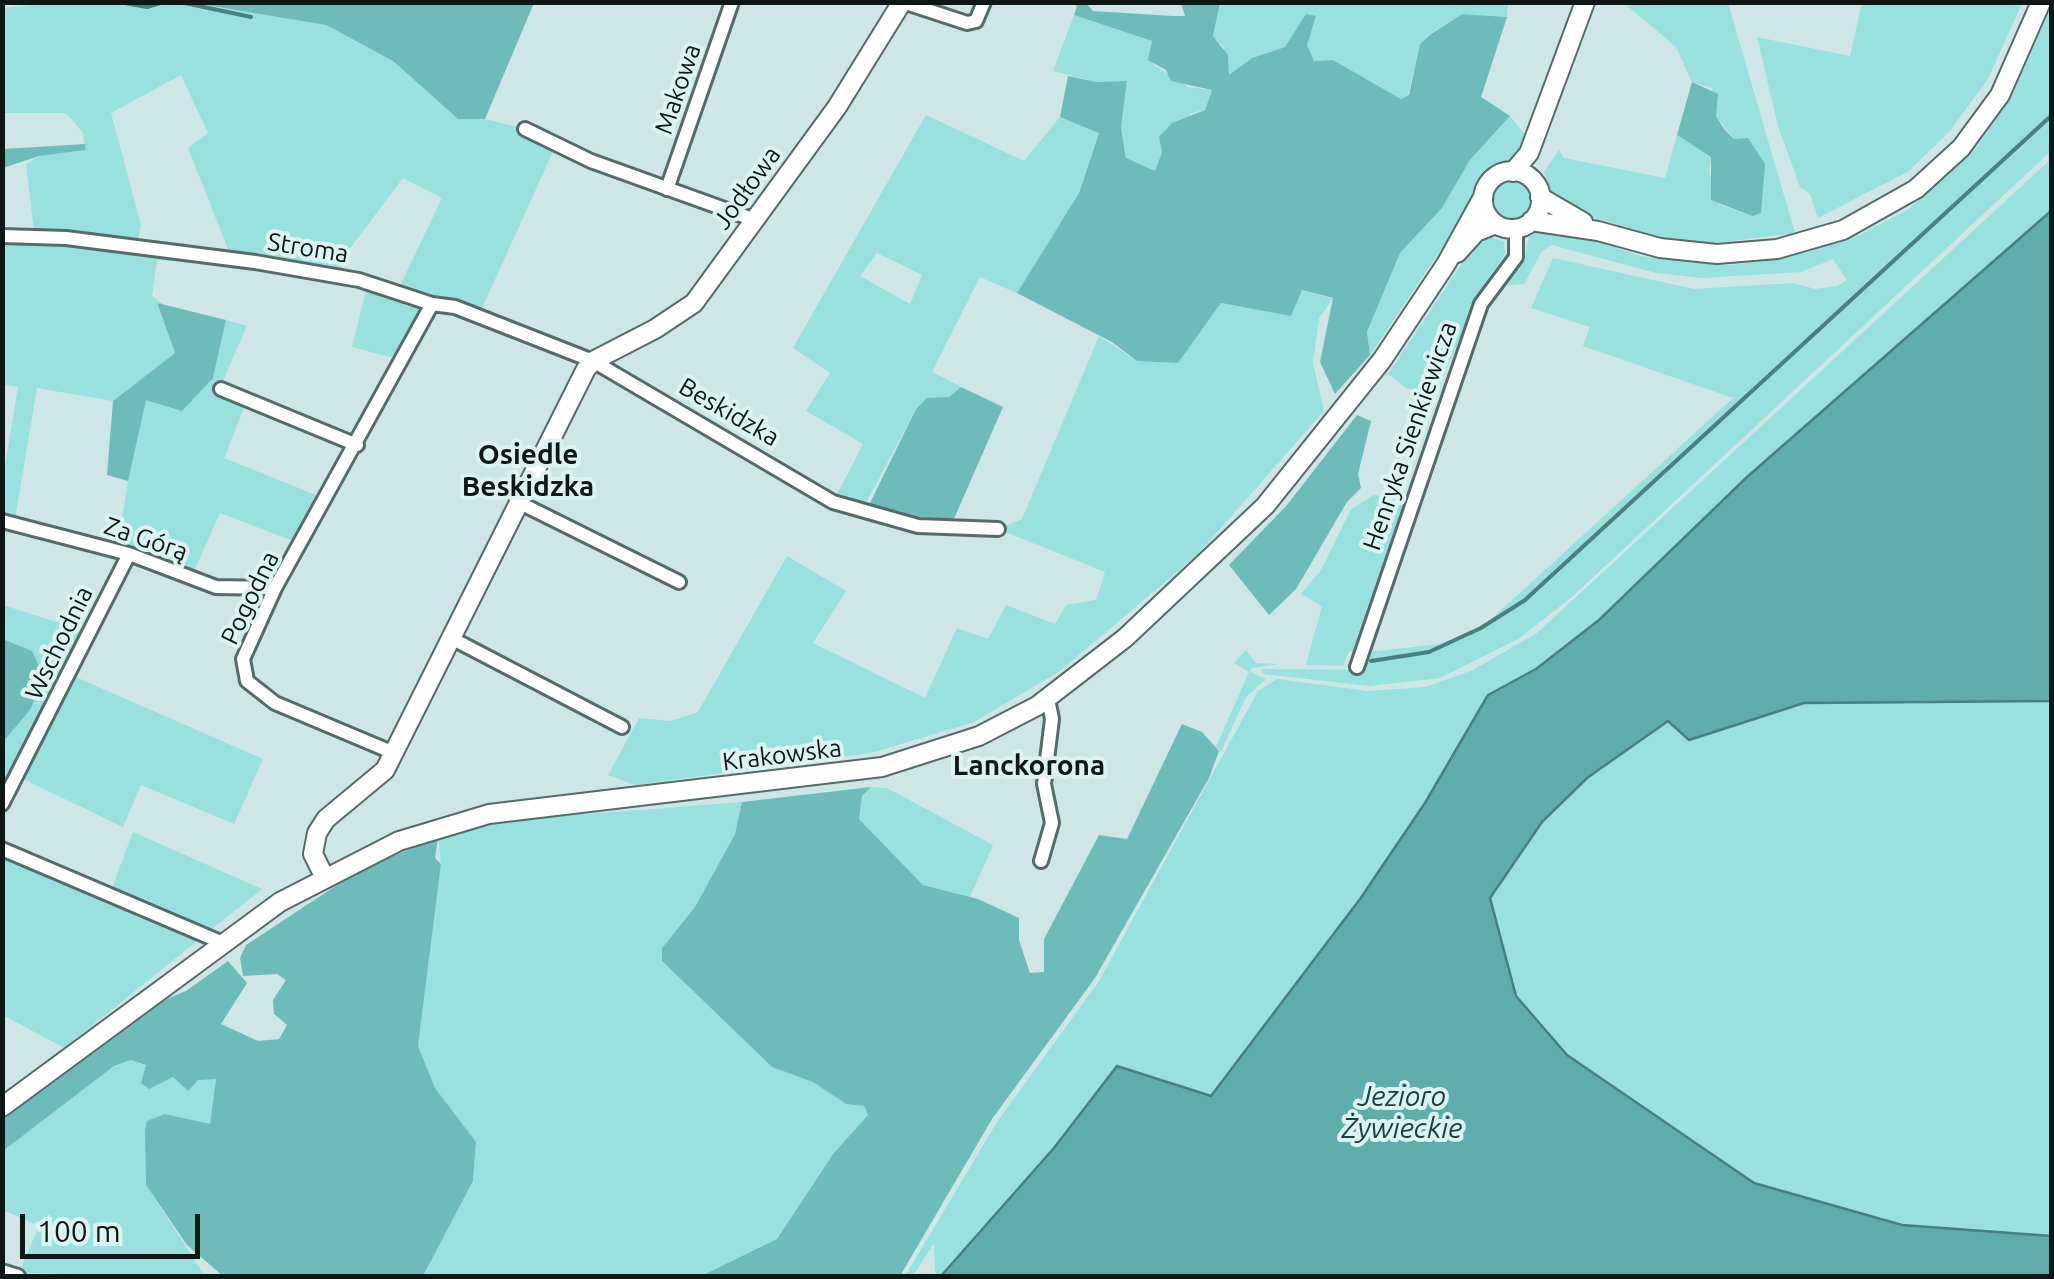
<!DOCTYPE html>
<html>
<head>
<meta charset="utf-8">
<style>
	body { margin:0 }
	#map { position:relative; width:2054px; height:1279px; overflow:hidden; background:#cee6e5; font-family:Ubuntu,sans-serif }
	canvas { display:block }
	.frame { position:absolute; inset:0; border:5px solid #0e1616; pointer-events:none }
	.scale { position:absolute; left:20px; top:1214px; width:180px; height:45px; box-sizing:border-box; border:5px solid #0e1616; border-top:0; padding-left:12px; font-size:30px; line-height:35px; white-space:nowrap; color:#0e1616; -webkit-text-stroke:8px #dbf4f2; paint-order:stroke }
</style>
</head>
<body>
<div id="map">
<canvas width="2054" height="1279"></canvas>
<div class="frame"></div>
<div class="scale">100 m</div>
</div>
<script>
const g = document.querySelector('canvas').getContext('2d');
g.lineJoin = 'round';
function paint(path, color) { g.fillStyle = color; g.fill(path, 'evenodd'); }
const toPath = rows => new Path2D(rows.map(r => 'M' + r).join(''));
function trace(path, color, width, dash) { g.strokeStyle = color; g.lineWidth = width; g.lineCap = dash ? 'butt' : 'round'; g.setLineDash(dash || []); g.stroke(path); }
function write(font, color, halo, rows, align = 'center') {
  g.font = font + ' Ubuntu,sans-serif'; g.lineWidth = 8; g.setLineDash([]); g.textBaseline = 'middle'; g.strokeStyle = halo; g.fillStyle = color; for (const [text, x, y, turn = 0] of rows) {
    g.save(); g.translate(x, y); g.rotate((+turn || 0) * Math.PI / 180); g.textAlign = isNaN(turn) ? turn : align; if (halo) g.strokeText(text, 0, 0); g.fillText(text, 0, 0); g.restore();
  }
}
const green = toPath([
	[59,2,194,3,326,25,393,61,458,119,485,119,525,129,556,145,479,315,432,304,400,286,442,198,403,178,345,255,340,273,230,254,188,148,208,133,181,75,111,113,141,225,138,241,34,232,26,164,39,156,85,150,83,133,66,113,3,113,3,8],
	[1862,2,2022,3,1988,79,1950,131,1909,171,1818,218,1810,194,1800,187,1778,126,1757,37,1850,56],
	[1220,3,1508,3,1507,17,1462,14,1430,34,1420,44,1408,95,1401,99,1333,60,1314,61,1306,45,1316,17,1305,21,1285,47,1252,58,1228,76,1224,47,1213,36],
	[1624,3,1728,3,1795,233,1716,243,1658,237,1569,210,1551,195,1544,172,1559,150,1564,158,1665,178,1677,135,1711,157,1709,171,1718,204,1752,216,1734,139,1716,116,1712,88,1692,82,1676,47],
	[2051,8,2051,151,1572,597,1518,639,1440,678,1369,686,1263,674,1262,669,1365,670,1369,652,1441,644,1487,623,1733,398,1583,346,1590,327,1531,308,1553,258,1694,289,1793,283,1815,289,1837,286,1847,280,1833,259,1801,272,1702,278,1656,273,1552,245,1542,251,1524,284,1505,286,1525,259,1529,235,1543,229,1562,229,1640,256,1730,265,1781,259,1858,236,1909,209,1977,147,2012,96],
	[1074,15,1152,41,1154,65,1188,87,1212,90,1205,110,1191,113,1162,152,1155,171,1127,159,1121,127,1127,81,1096,82,1053,71],
	[926,115,1024,161,1060,117,1099,132,1079,193,1017,293,980,277,932,372,961,387,949,397,916,409,861,512,833,502,863,444,806,411,830,373,793,348],
	[877,253,922,275,910,304,860,276],
	[1510,116,1527,137,1520,155,1485,173,1449,237,1370,355,1367,332,1400,253,1442,208,1470,160],
	[2051,159,2051,211,1747,477,1599,620,1536,669,1488,695,1425,803,1360,899,1211,1097,1117,1066,1054,1148,942,1276,935,1273,934,1243,913,1276,905,1276,997,1122,1099,981,1258,691,1277,679,1368,691,1426,687,1473,670,1537,633],
	'1491 201a20 20 0 1 1 40 0a20 20 0 1 1-40 0Z',
	[1488,236,1504,242,1505,254,1480,291,1435,396,1406,388,1388,374,1465,259],
	[2,239,64,240,170,257,172,261,157,260,152,296,163,304,157,304,175,353,113,401,37,388,15,519,2,516,3,478,18,387,3,384],
	[373,290,425,310,397,359,352,347,366,291],
	[1302,290,1333,299,1319,318,1313,363,1324,411,1198,554,1060,671,974,722,871,753,635,785,608,775,639,718,671,721,698,712,787,556,846,591,813,643,925,698,957,628,988,639,1006,605,1055,624,1066,605,1096,600,1105,572,998,529,1022,519,1099,336,1137,361,1178,363,1221,303,1241,307],
	[226,320,247,326,217,394,245,406,224,458,321,497,296,542,220,513,191,578,117,551,137,424,146,400,213,378],
	[1374,495,1406,500,1355,653,1349,651,1343,666,1306,665,1322,606,1301,594,1321,570,1351,509],
	[3,605,85,631,3,794,3,742,30,710,32,651,3,639],
	[1246,650,1256,663,1280,664,1252,668,1250,672,1266,679,1246,697,1221,751,1216,747,1249,672,1234,663],
	[71,675,263,759,234,824,141,785,123,827,19,777],
	[1941,700,2051,701,2051,1236,1902,1225,1754,1183,1567,1055,1516,996,1490,898,1542,822,1587,778,1668,720,1690,740,1804,703],
	[871,787,887,788,993,845,970,897,923,885,859,819,862,796],
	[742,802,735,834,695,907,662,948,662,961,772,1067,813,1082,846,1104,864,1106,868,1115,833,1154,777,1239,701,1276,423,1276,473,1181,476,1143,435,1088,418,1046,441,864,438,838,476,827,550,817],
	[133,832,262,889,64,1048,3,1015,2,842,112,888],
	[131,1060,173,1077,216,1079,210,1125,165,1114,146,1185,205,1276,19,1273,39,1226,3,1210,3,1151,114,1066]
]);
const forest = toPath([
	[194,3,534,2,534,3,485,119,458,119,393,61,326,25],
	[1069,3,1086,3,1093,11,1173,16,1185,16,1181,3,1220,3,1213,36,1228,55,1229,75,1252,58,1285,47,1306,14,1316,16,1307,45,1314,61,1333,60,1401,99,1409,95,1420,44,1431,34,1462,14,1507,17,1481,97,1510,116,1470,160,1442,208,1400,253,1367,332,1370,355,1335,394,1320,362,1333,298,1302,290,1291,316,1221,303,1178,363,1137,361,1112,342,1017,293,1079,193,1099,133,1060,117,1068,76,1096,82,1127,81,1121,127,1126,158,1155,171,1162,152,1159,137,1172,123,1205,110,1212,90,1171,81,1166,70,1148,60,1152,41,1074,15,1077,6],
	[1692,82,1718,94,1716,116,1724,129,1734,139,1748,138,1765,164,1761,213,1752,216,1711,200,1711,157,1677,135],
	[85,144,86,150,39,156,3,168,3,149],
	[157,303,226,320,213,378,182,411,146,400,128,481,107,475,113,401,175,353],
	[961,387,1003,407,953,521,893,514,869,505,916,409,927,398,949,397],
	[1357,415,1371,421,1358,474,1361,488,1347,502,1296,589,1269,615,1229,565,1287,505],
	[3,639,32,651,44,677,30,710,3,742],
	[1182,724,1202,732,1219,751,1209,778,1095,978,992,1119,900,1276,701,1276,777,1239,833,1154,868,1115,864,1106,846,1104,813,1082,772,1067,662,961,662,948,695,907,735,834,742,802,871,787,862,796,859,819,923,885,978,899,1019,918,1019,940,1030,973,1044,972,1044,939,1099,835,1127,839],
	[438,838,435,858,441,864,418,1046,435,1088,476,1142,473,1181,423,1276,223,1276,187,1245,146,1185,145,1130,147,1121,165,1114,210,1124,216,1079,198,1080,188,1091,173,1077,149,1089,141,1083,146,1065,131,1060,114,1066,3,1151,3,1117,150,1006,186,991,228,961,247,983,221,1024,258,1041,279,1039,287,1025,274,1014,273,1000,286,980,277,974,243,976,240,958,246,945,337,885,380,861]
]);
const water = toPath([
	[2051,211,2051,701,1804,703,1689,740,1668,721,1587,778,1542,822,1490,898,1516,996,1567,1055,1754,1183,1902,1225,2051,1236,2051,1276,941,1276,1054,1148,1117,1066,1211,1096,1360,899,1425,803,1488,695,1536,669,1599,620,1747,477,2051,211]
]);
const stream = toPath([
	[119,2,147,7,164,2],
	[180,2,251,17],
	[1371,661,1429,652,1481,628,1525,600,2052,115]
]);
const street = toPath([
	[903,2,967,23,976,21,984,2],
	[525,129,591,161,755,220],
	[667,189,732,2],
	[2,236,66,238,255,262,359,280,432,304,455,307,593,361,833,502,918,526,998,529],
	[221,389,357,445],
	[520,503,679,582],
	[2,521,129,554,216,587,275,588],
	[451,638,622,727],
	[1357,667,1481,304,1516,257,1516,229],
	[394,753,275,703,247,681,243,659,275,588,432,304],
	[2,804,129,554],
	[2,849,223,943],
	[1041,861,1052,823,1044,784,1052,719,1048,699],
	[2,1271,18,1276]
]);
const secondary = toPath([
	'1483 200a29 29 0 1 1 58 0a29 29 0 1 1-58 0Z',
	[1513,172,1529,153,1585,2],
	[1540,197,1583,222],
	[1531,221,1598,231,1660,248,1717,254,1777,249,1843,230,1916,189,1961,148,2000,95,2041,2],
	[1457,253,1476,232,1496,224],
	[324,876,313,854,317,833,326,819,385,770,586,369,593,361,655,329,694,303,837,107,902,2],
	[2,1107,280,902,399,841,489,814,882,767,979,736,1037,706,1125,638,1265,506,1382,360,1446,264,1483,197]
]);
const streetNames = [
	["Makowa",678,89,-71],
	["Jodłowa",747,188,-54],
	["Stroma",308,248,9],
	["Beskidzka",729,412,30],
	["Henryka Sienkiewicza",1410,436,-71],
	["Za Górą",146,539,19],
	["Pogodna",250,598,-64],
	["Wschodnia",59,643,-64],
	["Krakowska",782,755,-7]
];
const neighbourhoodNames = [
	["Osiedle",528,455],
	["Beskidzka",528,487],
	["Lanckorona",1029,766]
];
const waterNames = [
	["Jezioro",1402,1097],
	["Żywieckie",1402,1129]
];
paint(green, '#99e1de');
paint(forest, '#6ebcb9');
paint(water, '#5fadab');
trace(water, '#47807e', 2.5);
trace(stream, '#47807e', 4);
trace(street, '#556b6a', 18);
trace(secondary, '#556b6a', 22);
trace(street, '#fff', 12);
trace(secondary, '#fff', 18);
write('25px', '#0e1616', '#dbf4f2', streetNames);
write('bold 28px', '#0e1616', '#dbf4f2', neighbourhoodNames);
write('italic 28px', '#1b403f', '#dbf4f2', waterNames);
</script>
</body>
</html>
